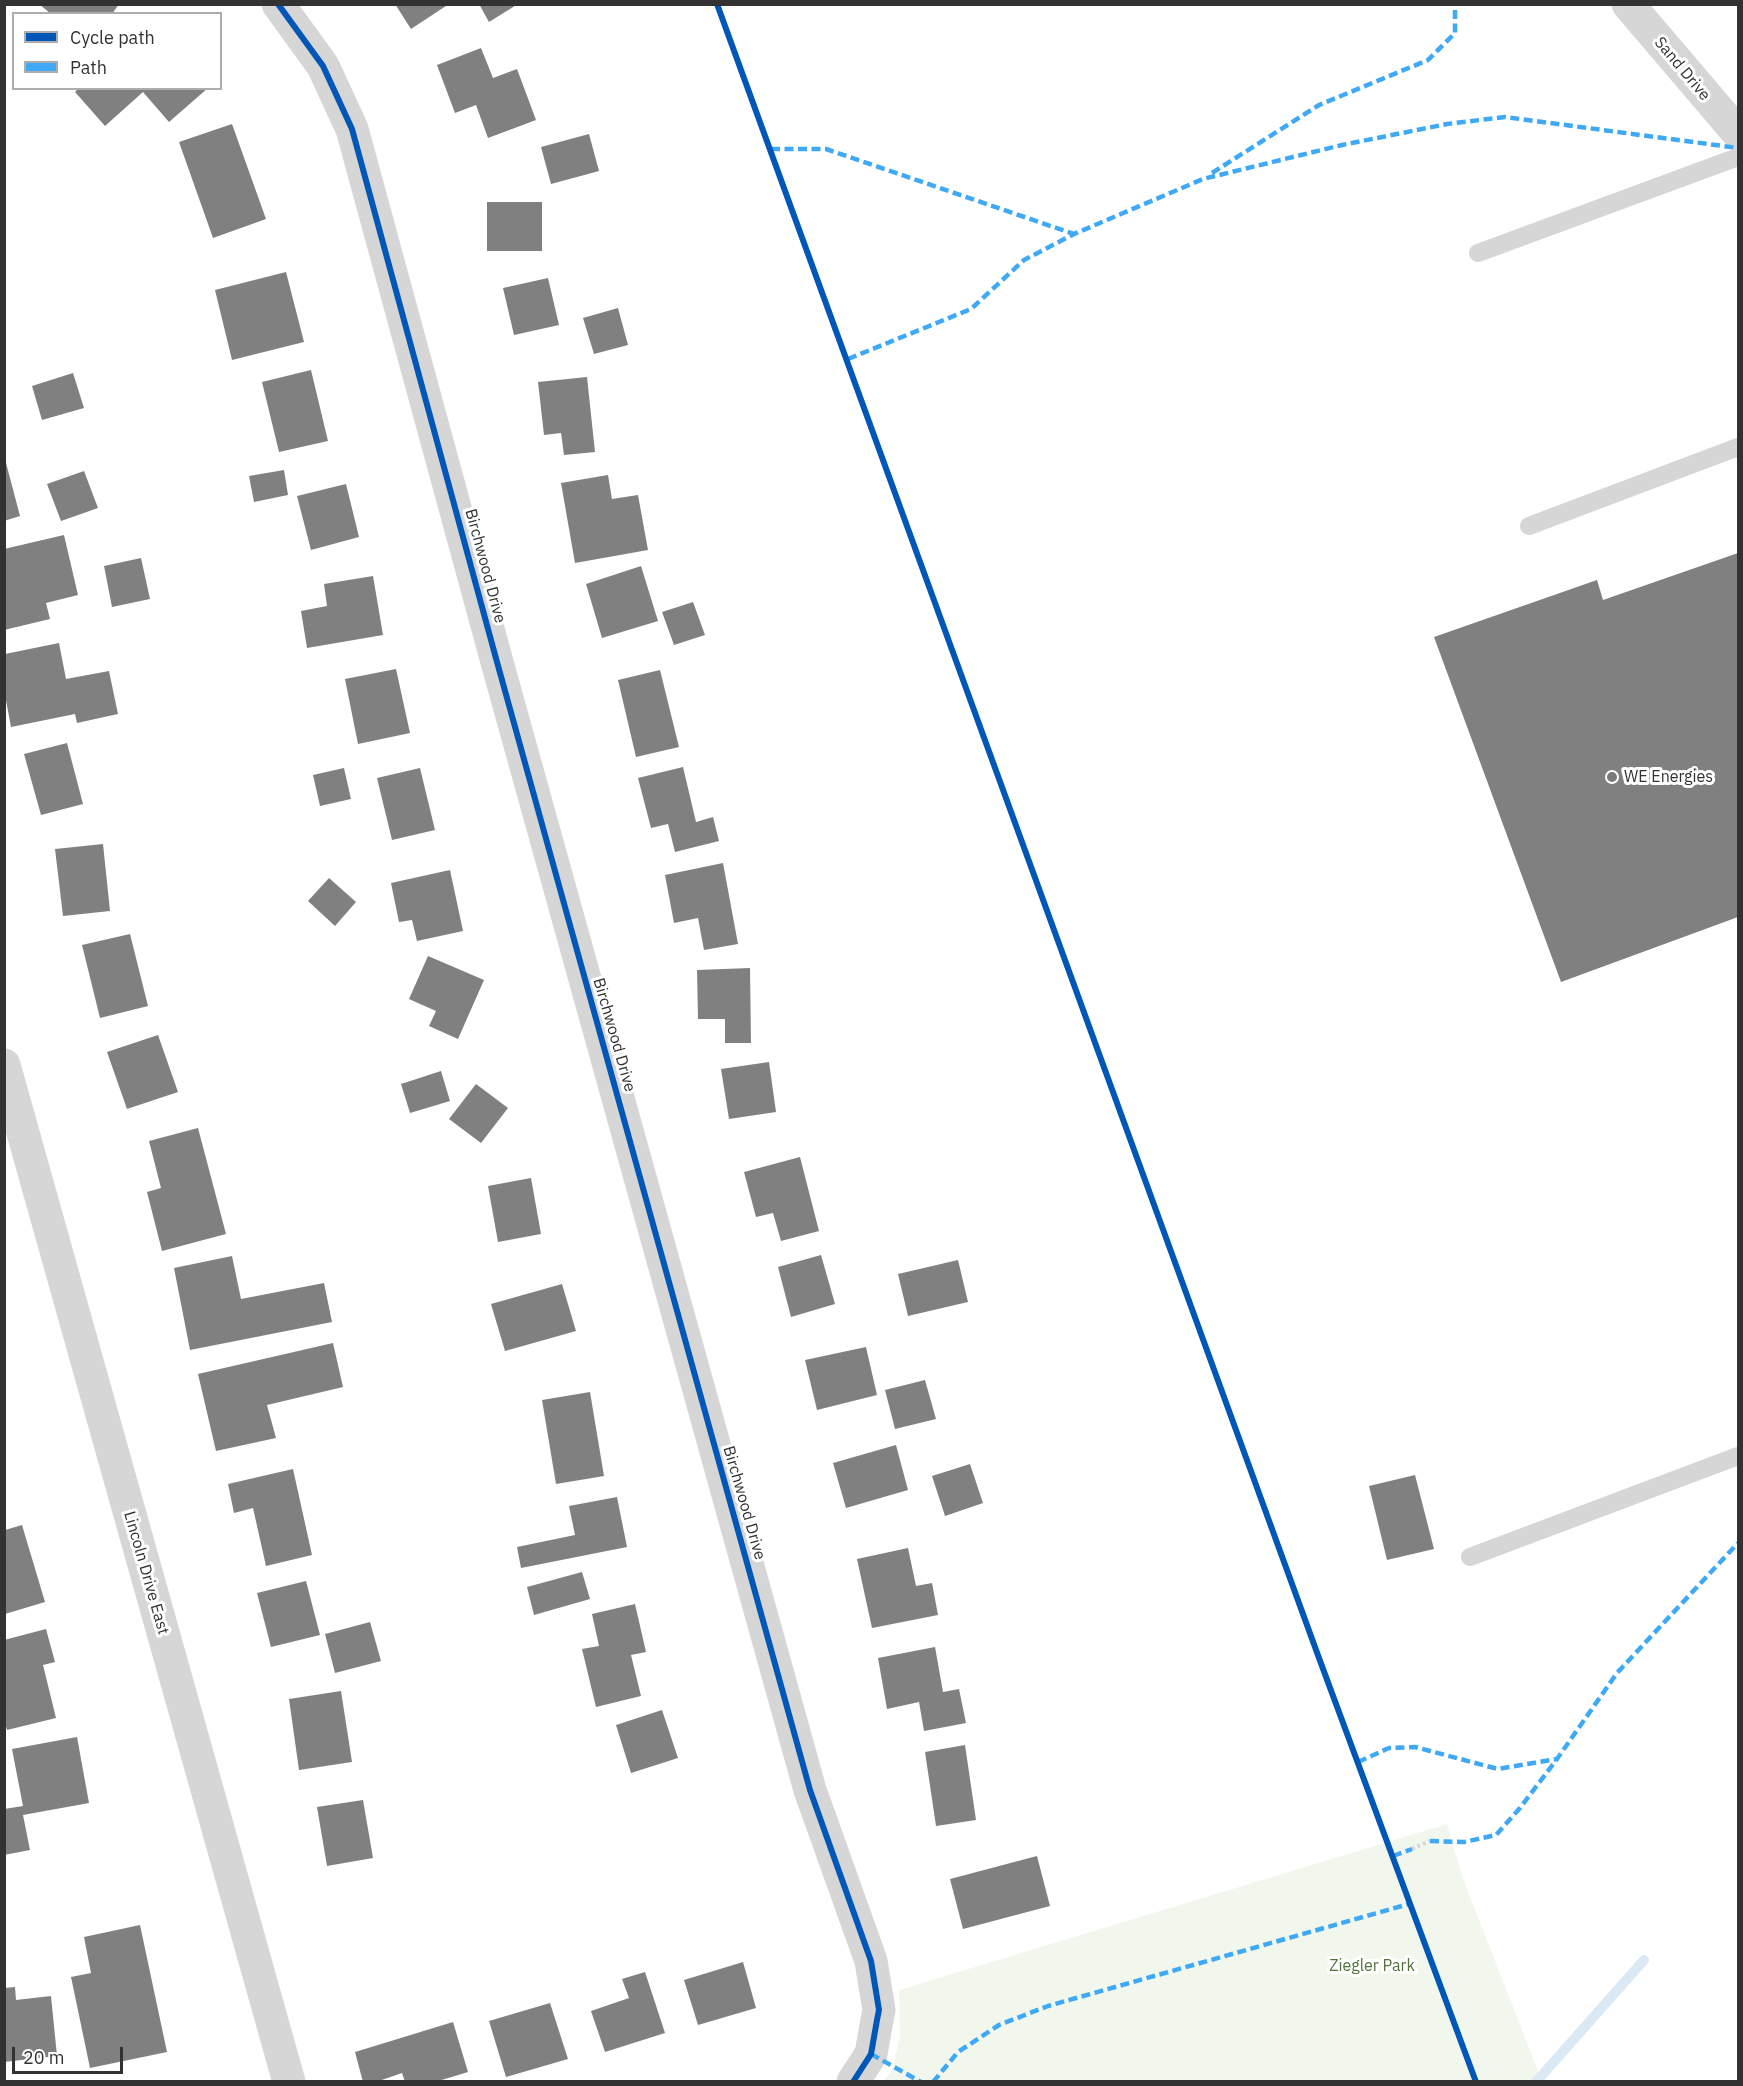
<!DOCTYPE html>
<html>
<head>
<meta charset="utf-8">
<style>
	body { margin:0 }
	#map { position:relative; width:1743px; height:2086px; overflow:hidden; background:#fff; font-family:"IBM Plex Sans",sans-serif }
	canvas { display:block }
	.frame { position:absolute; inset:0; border:6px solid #323232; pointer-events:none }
	.legend { position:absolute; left:12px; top:12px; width:210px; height:78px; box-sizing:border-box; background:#fff; border:2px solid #adadad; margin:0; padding:8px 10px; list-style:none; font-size:18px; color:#323232 }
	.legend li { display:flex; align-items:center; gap:12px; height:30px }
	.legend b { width:30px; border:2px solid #adadad }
	.scale { position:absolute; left:12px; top:2047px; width:111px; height:27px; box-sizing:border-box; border:3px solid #323232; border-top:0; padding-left:8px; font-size:18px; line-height:21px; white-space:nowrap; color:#323232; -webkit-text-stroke:4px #fff; paint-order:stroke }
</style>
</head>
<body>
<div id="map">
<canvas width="1743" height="2086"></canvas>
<div class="frame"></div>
<ul class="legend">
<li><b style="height:8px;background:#0057b8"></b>Cycle path</li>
<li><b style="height:8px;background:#3fa9f5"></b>Path</li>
</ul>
<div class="scale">20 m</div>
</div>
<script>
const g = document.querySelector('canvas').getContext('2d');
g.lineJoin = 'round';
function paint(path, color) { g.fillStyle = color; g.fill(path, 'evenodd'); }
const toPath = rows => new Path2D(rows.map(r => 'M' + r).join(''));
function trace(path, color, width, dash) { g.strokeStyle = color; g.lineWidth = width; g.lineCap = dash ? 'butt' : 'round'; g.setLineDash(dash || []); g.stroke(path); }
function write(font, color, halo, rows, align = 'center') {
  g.font = font + ' "IBM Plex Sans",sans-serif'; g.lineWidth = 6; g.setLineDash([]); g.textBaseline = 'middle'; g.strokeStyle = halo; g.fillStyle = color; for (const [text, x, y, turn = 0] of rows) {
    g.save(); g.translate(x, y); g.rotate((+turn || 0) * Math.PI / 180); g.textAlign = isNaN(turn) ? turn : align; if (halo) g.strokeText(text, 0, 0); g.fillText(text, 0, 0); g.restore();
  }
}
const green = toPath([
	[1447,1824,1463,1879,1542,2081,883,2081,892,2071,900,2036,899,1990]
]);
const stream = toPath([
	[1536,2082,1644,1960]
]);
const building = toPath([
	[39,4,119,4,112,14,51,14],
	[395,4,449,4,411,29],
	[479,4,518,4,489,22],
	[481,48,493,78,517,69,536,120,488,138,476,105,455,113,437,65],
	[79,88,208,88,169,122,143,92,105,126,75,92],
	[232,124,266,219,213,238,179,142],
	[589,134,599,171,551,184,541,147],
	[487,202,542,202,542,251,487,251],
	[286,272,304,342,232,360,215,290],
	[548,278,559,325,514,335,503,288],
	[618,308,628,345,594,354,583,318],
	[311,370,328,441,279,452,262,382],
	[73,373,84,408,42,420,32,386],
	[587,377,595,452,564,455,561,433,544,435,538,382],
	[5,459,20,516,4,521,4,460],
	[284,470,288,495,254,502,249,476],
	[84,471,98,508,61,521,47,484],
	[608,475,612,499,638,495,648,550,575,563,561,483],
	[346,484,359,537,311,550,297,496],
	[64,535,78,595,46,603,50,619,4,630,4,549],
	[1738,553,1738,917,1561,982,1434,637,1597,580,1603,600],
	[141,558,150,599,112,607,104,566],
	[641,566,658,621,602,638,586,584],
	[373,576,383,635,307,648,301,611,327,606,324,584],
	[693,602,705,635,674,645,662,612],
	[59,643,66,679,109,671,118,714,77,723,75,714,11,727,5,695,5,654],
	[396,669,410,733,358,744,345,679],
	[660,670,679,747,636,757,618,680],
	[67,743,83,804,41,815,24,754],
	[683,767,696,822,713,817,719,841,675,852,668,824,651,828,638,778],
	[344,768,351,799,320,806,313,775],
	[420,768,435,830,392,840,377,778],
	[103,844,110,911,63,916,55,849],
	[723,863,738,944,704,950,698,918,674,923,665,875],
	[450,870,463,931,417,941,412,920,399,922,391,883],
	[329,878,356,902,335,926,308,901],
	[130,934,148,1006,100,1018,82,945],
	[428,956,484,980,458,1039,429,1026,436,1011,409,999],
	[750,968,751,1043,725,1043,725,1019,698,1019,697,970],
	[158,1035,178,1092,127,1109,107,1052],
	[769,1062,776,1112,729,1119,721,1069],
	[441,1071,450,1101,410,1113,401,1084],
	[476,1084,508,1108,481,1143,449,1119],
	[198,1128,226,1234,162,1251,147,1192,161,1188,149,1141],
	[800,1157,819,1231,781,1241,773,1213,756,1217,744,1172],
	[531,1178,541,1234,498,1242,488,1186],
	[821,1255,835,1304,791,1317,778,1267],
	[232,1256,241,1299,324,1283,332,1322,190,1350,174,1268],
	[958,1260,968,1302,908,1316,898,1274],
	[562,1284,576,1331,505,1351,491,1304],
	[333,1343,343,1387,267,1405,276,1438,216,1451,198,1374],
	[866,1347,877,1395,817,1410,805,1360],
	[925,1380,936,1419,895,1429,885,1390],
	[590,1392,604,1476,556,1484,542,1400],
	[896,1445,908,1490,846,1508,833,1463],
	[970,1464,983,1503,945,1516,932,1476],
	[293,1469,312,1555,266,1566,253,1508,234,1513,228,1484],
	[1415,1475,1434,1549,1387,1560,1369,1486],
	[617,1497,627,1547,521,1568,517,1547,575,1535,569,1506],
	[22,1525,45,1602,5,1614,5,1530],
	[908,1548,916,1586,932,1583,938,1615,872,1628,857,1559],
	[582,1572,590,1599,534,1615,527,1587],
	[306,1581,320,1635,271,1647,257,1593],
	[635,1604,646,1652,631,1655,641,1696,596,1707,582,1649,599,1646,592,1614],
	[370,1622,381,1661,335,1673,325,1634],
	[46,1629,55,1662,43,1665,56,1718,7,1730,4,1719,4,1640],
	[935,1647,943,1692,959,1689,966,1723,924,1731,919,1702,887,1709,878,1658],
	[341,1691,352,1762,299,1770,289,1699],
	[662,1710,678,1758,631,1773,616,1725],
	[77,1737,89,1803,23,1815,30,1850,4,1855,4,1809,23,1806,12,1749],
	[965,1745,976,1820,936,1826,925,1752],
	[363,1800,373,1858,327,1866,317,1807],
	[1037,1856,1050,1906,963,1929,950,1879],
	[140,1925,167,2052,90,2068,71,1977,91,1973,84,1937],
	[743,1962,756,2008,698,2025,684,1980],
	[645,1972,665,2033,605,2052,591,2011,629,1998,622,1979],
	[15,1987,16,2000,51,1996,57,2056,4,2062,4,1988],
	[550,2003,568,2059,506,2077,489,2021],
	[453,2022,468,2072,435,2082,405,2082,402,2073,376,2082,363,2082,355,2052]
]);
const path = toPath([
	[1412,1849,1430,1841]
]);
const lane = toPath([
	[1478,253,1738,157],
	[1529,526,1738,447],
	[1470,1557,1738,1456]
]);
const street = toPath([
	[278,4,323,66,352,129,497,662,810,1790,871,1961,879,2010,877,2020,871,2054,853,2082],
	[1628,4,1738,133],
	[4,1065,289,2082]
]);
const quiet = toPath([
	[771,149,826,149,1074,234],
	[1212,173,1319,105,1428,60,1455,33,1455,4],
	[848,359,971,309,1024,260,1074,234,1203,179,1342,145,1447,124,1505,117,1738,148],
	[1358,1762,1389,1748,1415,1747,1498,1769,1557,1759],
	[1430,1841,1464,1842,1496,1835,1520,1808,1557,1759,1617,1673,1738,1543],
	[1393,1856,1412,1849],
	[871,2054,921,2082],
	[933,2082,958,2052,999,2025,1048,2006,1409,1904]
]);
const cycleway = toPath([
	[278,4,323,66,352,129,497,662,810,1790,871,1961,879,2010,877,2020,871,2054,853,2082],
	[717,4,1319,1658,1476,2082]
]);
const markers = [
	[1612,777,6,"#7a7a7a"]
];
const streetNames = [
	["Sand Drive",1682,69,50],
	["Birchwood Drive",485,566,75],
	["Birchwood Drive",614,1035,74],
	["Birchwood Drive",744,1503,74],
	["Lincoln Drive East",146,1573,74]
];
const poiNames = [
	["WE Energies",1624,777]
];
const parkNames = [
	["Ziegler Park",1372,1966]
];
paint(green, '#f2f7ee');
trace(stream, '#dbe9f4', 10);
paint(building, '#808080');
trace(path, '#d6d6d6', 4, [3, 3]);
trace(lane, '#d6d6d6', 18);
trace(street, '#d6d6d6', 33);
trace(quiet, '#3fa9f5', 4.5, [9, 4.5]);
trace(cycleway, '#0057b8', 6);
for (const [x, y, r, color] of markers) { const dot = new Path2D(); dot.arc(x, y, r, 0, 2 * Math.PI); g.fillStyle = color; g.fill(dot); trace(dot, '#fff', 2); }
write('16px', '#323232', '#fff', streetNames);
write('16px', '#323232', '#fff', poiNames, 'left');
write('16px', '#52733a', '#fff', parkNames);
</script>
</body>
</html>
